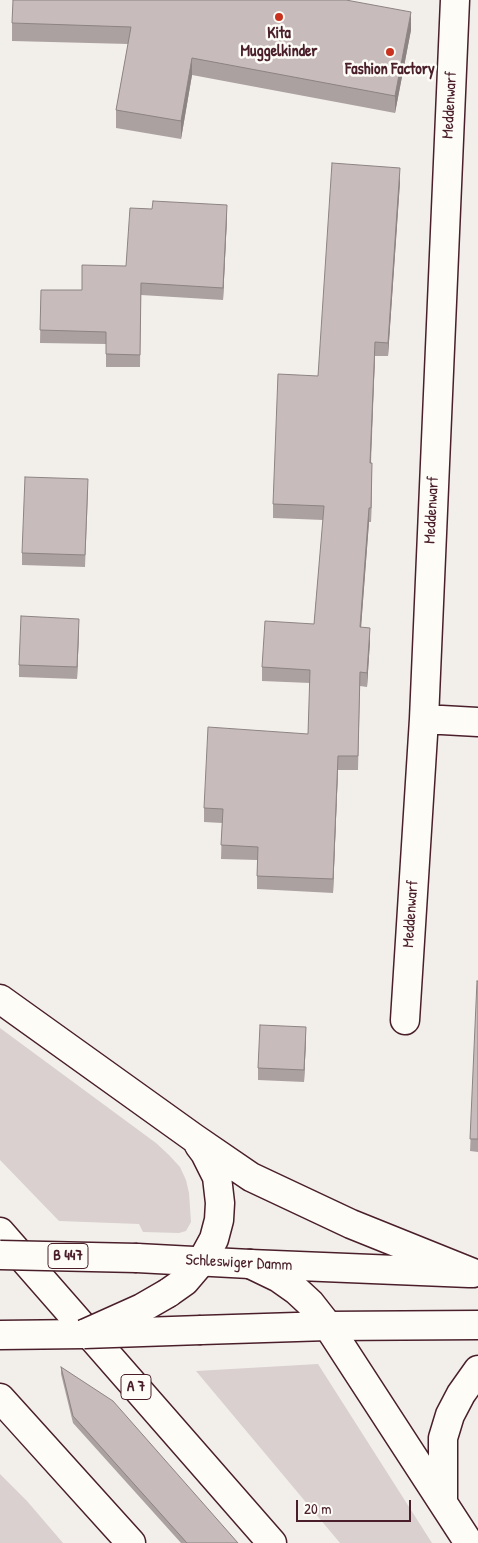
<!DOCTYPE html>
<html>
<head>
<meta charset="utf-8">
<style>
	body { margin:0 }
	#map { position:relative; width:478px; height:1543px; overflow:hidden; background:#f2efeb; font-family:"Patrick Hand",sans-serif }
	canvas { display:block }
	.scale { position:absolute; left:296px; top:1500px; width:115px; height:22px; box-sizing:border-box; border:2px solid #4a1f2b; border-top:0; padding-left:6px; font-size:15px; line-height:18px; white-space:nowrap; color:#4a1f2b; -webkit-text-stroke:4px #fdfcf7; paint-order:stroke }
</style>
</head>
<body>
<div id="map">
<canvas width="478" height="1543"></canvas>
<div class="scale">20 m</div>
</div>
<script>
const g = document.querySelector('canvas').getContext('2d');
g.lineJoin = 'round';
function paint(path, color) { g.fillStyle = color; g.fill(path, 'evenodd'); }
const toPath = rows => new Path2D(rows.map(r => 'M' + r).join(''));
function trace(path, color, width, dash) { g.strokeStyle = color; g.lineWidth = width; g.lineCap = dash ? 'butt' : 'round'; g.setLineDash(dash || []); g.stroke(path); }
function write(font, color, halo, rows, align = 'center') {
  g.font = font + ' "Patrick Hand",sans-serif'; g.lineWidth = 5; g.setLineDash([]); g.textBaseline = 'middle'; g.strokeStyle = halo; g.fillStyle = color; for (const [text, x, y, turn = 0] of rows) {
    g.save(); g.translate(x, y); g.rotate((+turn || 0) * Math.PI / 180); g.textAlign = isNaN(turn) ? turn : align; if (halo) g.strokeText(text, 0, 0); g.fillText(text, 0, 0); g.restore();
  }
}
const green = toPath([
	[0,1028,156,1143,169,1155,180,1167,186,1180,189,1193,191,1222,186,1231,179,1233,143,1232,139,1224,59,1221,0,1160],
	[318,1364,432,1543,340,1543,196,1371],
	[0,1474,27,1501,63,1543,0,1543]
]);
const street = toPath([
	[424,719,478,722],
	[405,1020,424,719,455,0]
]);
const secondary = toPath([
	[250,1264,469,1273],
	[328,1326,478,1325]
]);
const primary = toPath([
	[137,1258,250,1264],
	[201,1330,328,1326],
	[0,1335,84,1334]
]);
const highway = toPath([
	[0,999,194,1138,251,1177,351,1224,473,1273],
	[0,1232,272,1543],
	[250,1264,279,1278,296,1290,310,1303,328,1326,469,1543],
	[168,1293,185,1281,202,1261,214,1239,219,1220,220,1203,217,1177,205,1153,199,1145],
	[0,1398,131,1543],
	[443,1502,443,1438,450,1415,461,1394,478,1370]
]);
const primaryBridge = toPath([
	[0,1255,137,1258],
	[84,1334,201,1330]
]);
const highwayBridge = toPath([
	[84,1334,142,1308,168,1293]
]);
const wall = toPath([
	[12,23,411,30,395,113,192,75,181,139,116,128,116,110,128,44,12,41],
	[400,182,388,356,375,356,371,463,372,477,371,522,369,522,361,627,370,641,367,687,360,686,358,770,338,770,333,893,257,889,257,860,221,859,222,823,204,822,204,808,308,734,310,683,262,681,262,667,314,624,323,520,273,518,273,504,318,376],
	[227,217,223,300,141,295,140,367,106,367,106,344,40,343,41,290,82,290,126,266],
	[88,492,85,567,22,565,22,553],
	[79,631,77,679,19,677,19,665],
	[478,981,478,1152,470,1151],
	[306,1039,304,1082,258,1080,258,1068],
	[61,1367,238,1543,181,1543,73,1423,61,1374]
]);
const shadedWall = toPath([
	[411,12,411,30,395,113,395,96],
	[192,58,192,75,181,139,181,121],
	[400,168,400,182,388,356,388,343],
	[227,205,227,217,223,300,223,288],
	[375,342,375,356,370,477,370,463],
	[372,463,372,477,371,522,371,508],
	[369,508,369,522,360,641,360,627],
	[79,619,79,631,77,679,77,667],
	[370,628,370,641,367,687,367,673],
	[338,756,338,770,333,893,333,879],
	[306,1027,306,1039,304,1082,304,1070]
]);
const building = toPath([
	[13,0,346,0,411,12,395,96,192,58,181,121,116,110,131,27,12,23,13,0],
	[332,163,400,168,388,343,375,342,370,463,372,463,371,508,369,508,360,627,370,628,367,673,360,672,358,756,338,756,333,879,257,876,258,847,221,845,223,809,204,808,208,727,308,734,310,670,262,667,265,621,314,624,324,506,273,504,278,374,318,376,332,163],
	[153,201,227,205,223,288,141,283,140,355,106,354,106,332,40,330,41,290,82,290,82,265,126,266,130,208,152,209,153,201],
	[25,477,88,479,85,555,22,553,25,477],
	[21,616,79,619,77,667,19,665,21,616],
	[477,981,478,981,478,1139,470,1139,477,981],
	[260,1025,306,1027,304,1070,258,1068,260,1025],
	[61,1367,113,1401,238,1543,187,1543,73,1416,61,1367]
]);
const markers = [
	[279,17,5,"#c8321e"],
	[390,52,5,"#c8321e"]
];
const shields = [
	[68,1256,40],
	[136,1387,30]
];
const shieldNames = [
	["B 447",68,1256],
	["A 7",136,1387]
];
const poiNames = [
	["Kita",279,34],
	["Muggelkinder",279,52],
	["Fashion Factory",390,70]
];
const streetNames = [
	["Meddenwarf",450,105,-87],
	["Meddenwarf",432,510,-87],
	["Meddenwarf",411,914,-86],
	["Schleswiger Damm",239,1263,3]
];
paint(green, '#d9d0cf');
trace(street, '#4a1f2b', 31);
trace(secondary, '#4a1f2b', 31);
trace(primary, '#4a1f2b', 31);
trace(highway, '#4a1f2b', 31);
trace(street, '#fdfcf7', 28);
trace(secondary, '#fdfcf7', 28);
trace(primary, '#fdfcf7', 28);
trace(highway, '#fdfcf7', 28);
trace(primaryBridge, '#4a1f2b', 31, []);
trace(highwayBridge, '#4a1f2b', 31, []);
trace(primaryBridge, '#fdfcf7', 28);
trace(highwayBridge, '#fdfcf7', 28);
paint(wall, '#aca1a1');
paint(shadedWall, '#8c8383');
paint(building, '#c8bbbb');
trace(building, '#8c8383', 1);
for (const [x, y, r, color] of markers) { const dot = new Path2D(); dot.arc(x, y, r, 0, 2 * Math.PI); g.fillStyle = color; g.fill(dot); trace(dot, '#fdfcf7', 2); }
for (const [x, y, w] of shields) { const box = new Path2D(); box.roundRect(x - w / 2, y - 12.5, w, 25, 4); g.fillStyle = '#fdfcf7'; g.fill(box); trace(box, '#4a1f2b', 1); }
write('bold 15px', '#4a1f2b', null, shieldNames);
write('bold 16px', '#4a1f2b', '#fdfcf7', poiNames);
write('16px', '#4a1f2b', '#fdfcf7', streetNames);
</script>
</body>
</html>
